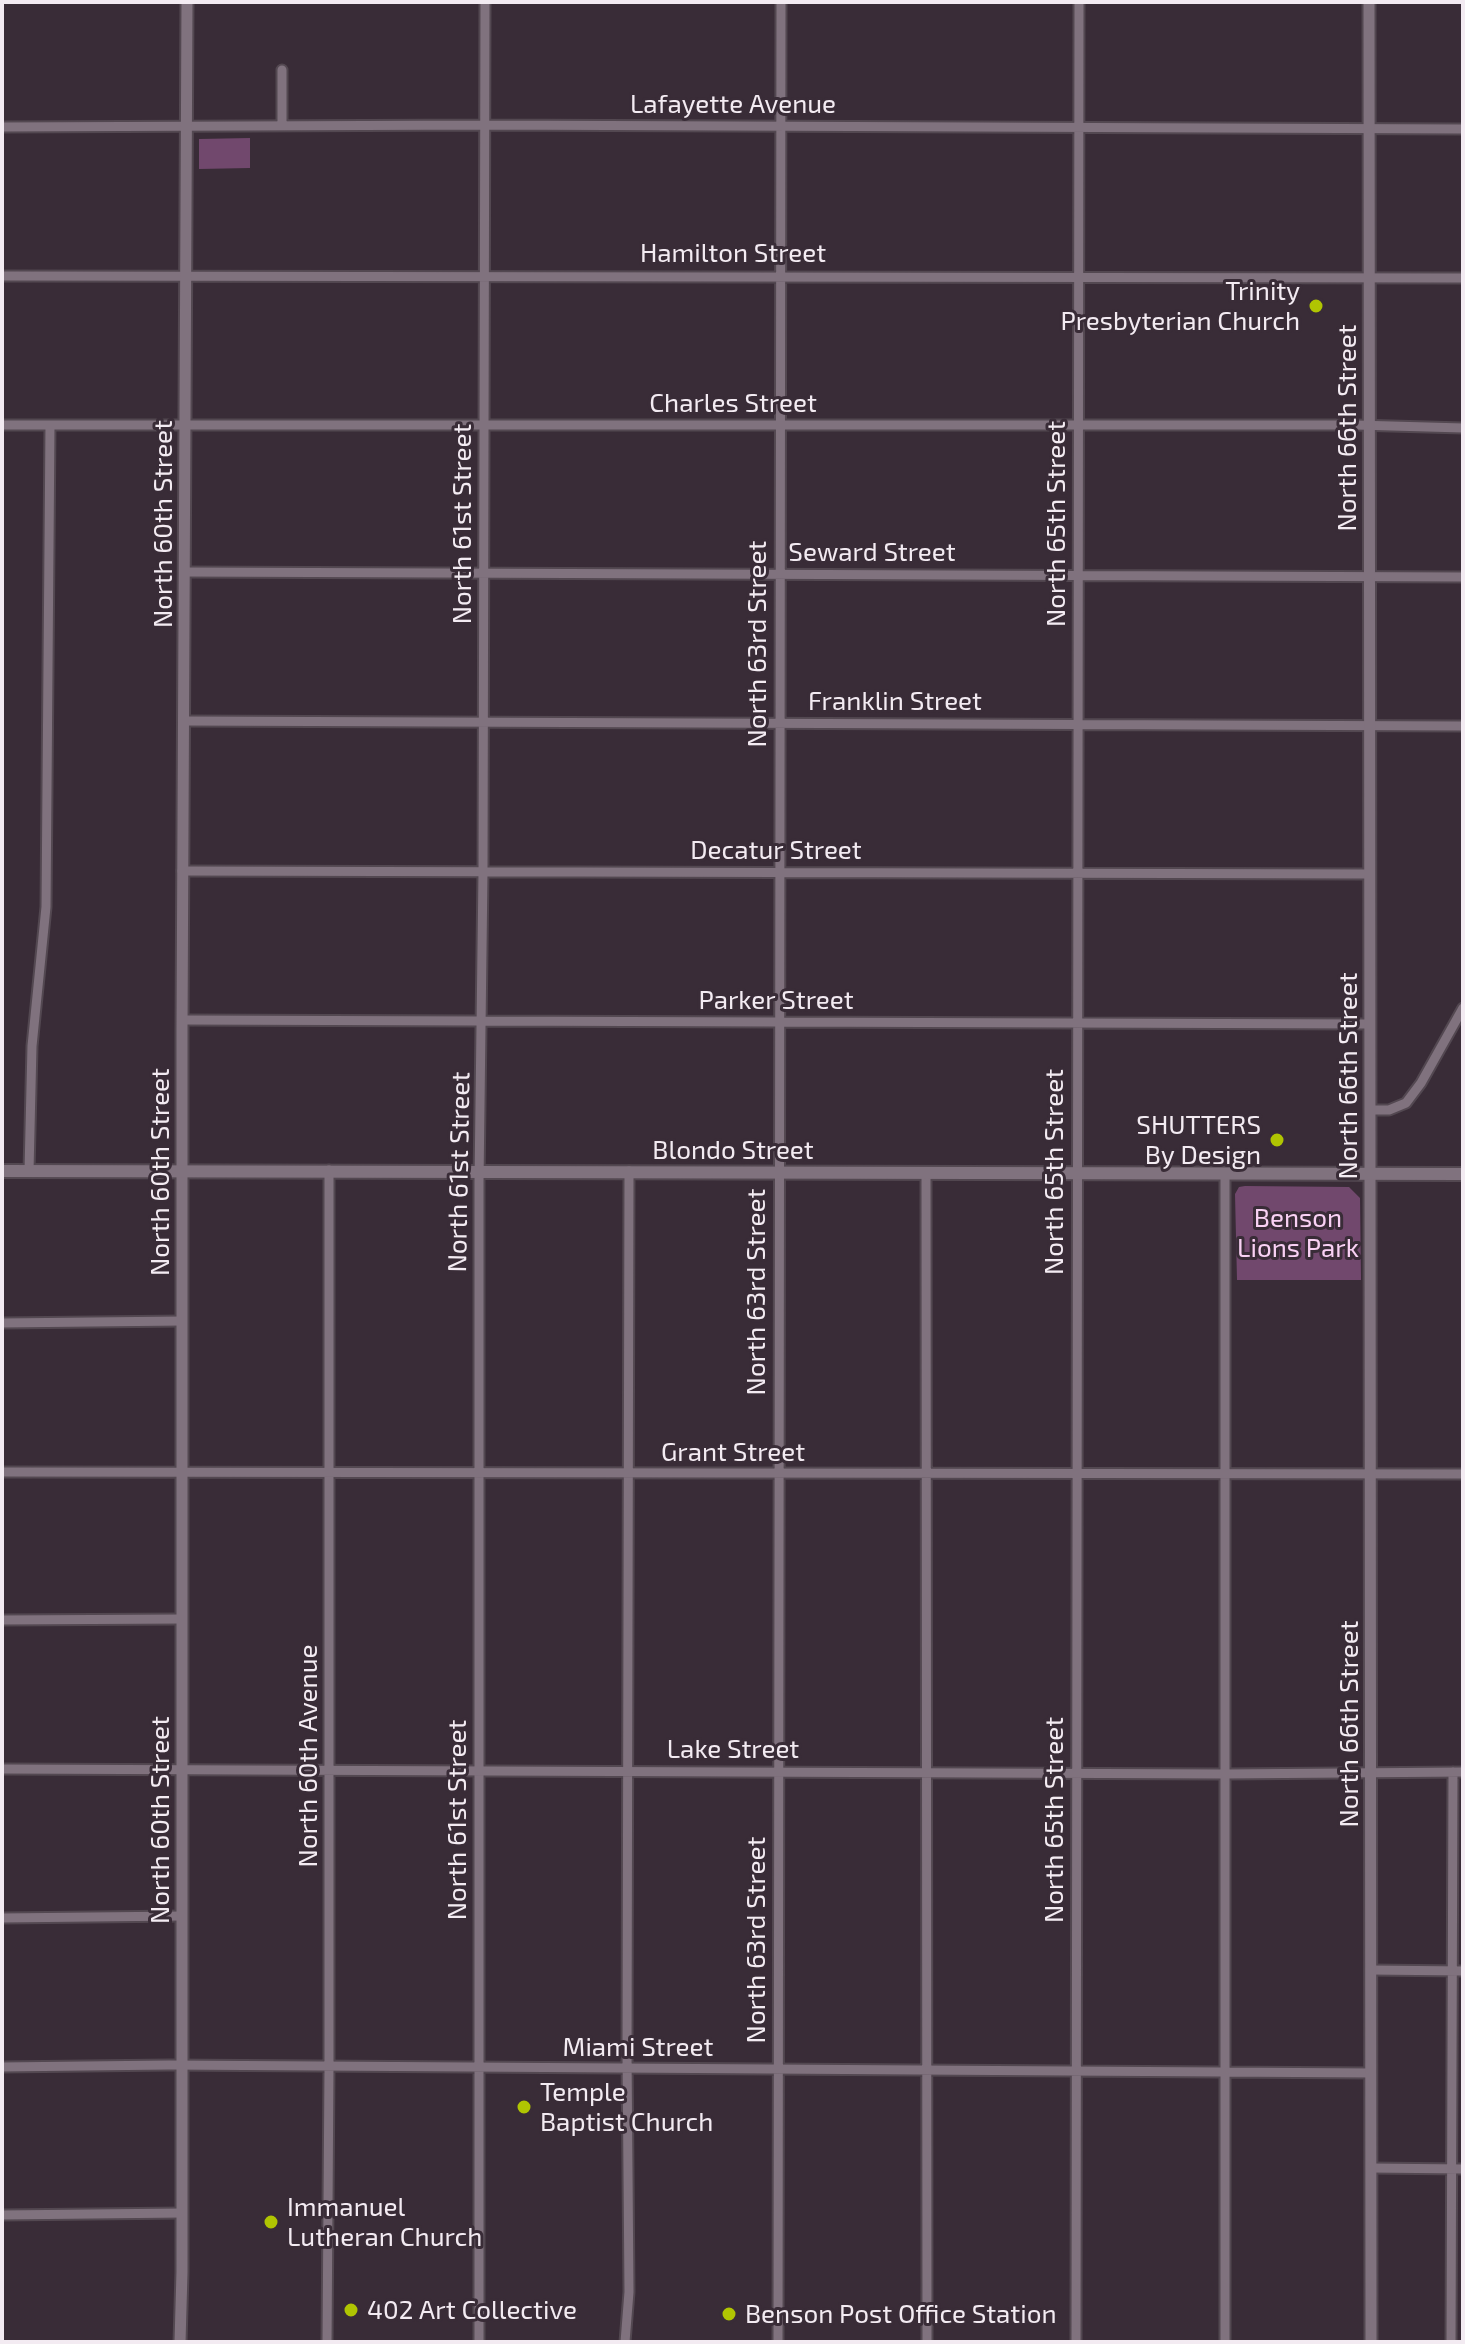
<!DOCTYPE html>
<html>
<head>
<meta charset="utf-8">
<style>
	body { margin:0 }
	#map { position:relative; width:1465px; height:2344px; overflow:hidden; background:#392c37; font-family:"Exo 2",sans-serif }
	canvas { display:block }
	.frame { position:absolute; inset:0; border:4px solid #f3ebf2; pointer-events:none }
</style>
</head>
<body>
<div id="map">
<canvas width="1465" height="2344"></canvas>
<div class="frame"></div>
</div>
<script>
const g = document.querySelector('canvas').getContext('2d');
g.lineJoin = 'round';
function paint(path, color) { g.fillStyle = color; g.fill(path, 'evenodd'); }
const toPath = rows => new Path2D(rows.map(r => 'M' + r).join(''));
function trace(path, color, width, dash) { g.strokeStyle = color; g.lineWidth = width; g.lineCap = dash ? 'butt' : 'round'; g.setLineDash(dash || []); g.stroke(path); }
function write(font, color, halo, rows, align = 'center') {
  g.font = font + ' "Exo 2",sans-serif'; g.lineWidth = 6; g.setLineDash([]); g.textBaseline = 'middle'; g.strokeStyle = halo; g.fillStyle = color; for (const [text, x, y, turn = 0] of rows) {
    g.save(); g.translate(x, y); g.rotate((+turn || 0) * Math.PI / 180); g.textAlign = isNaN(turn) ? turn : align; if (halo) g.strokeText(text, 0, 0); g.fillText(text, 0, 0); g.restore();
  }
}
const green = toPath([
	[250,138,250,168,199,169,199,139],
	[1245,1186,1349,1187,1360,1198,1361,1280,1237,1280,1235,1194,1239,1187]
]);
const minor = toPath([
	[282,70,282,126],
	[2,127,485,125,1463,129],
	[2,276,1463,278],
	[2,425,1356,425,1463,428],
	[184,572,1463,577],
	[184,721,1463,726],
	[182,871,1369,874],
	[182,1020,1369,1024],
	[1370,1110,1389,1110,1406,1103,1421,1083,1463,1008],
	[29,1171,32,1046,46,907,50,425],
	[926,1172,927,2342],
	[2,1323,182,1321],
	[2,1472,1463,1474],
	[2,1620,182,1619],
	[2,1769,1225,1774,1463,1772],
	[2,1918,182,1916],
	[1371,1970,1463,1971],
	[2,2067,169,2065,1371,2073],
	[1371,2168,1463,2169],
	[2,2215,182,2213],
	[327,2342,329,2068,329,1170],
	[479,2342,479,1182,483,872,485,2],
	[625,2342,629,2292,627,2055,629,1171],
	[778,2342,781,2],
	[1076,2342,1079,2],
	[1225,2342,1225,1173],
	[1451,2342,1453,1772]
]);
const tertiary = toPath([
	[1369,2,1371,2342],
	[180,2342,182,2272,182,1028,187,2]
]);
const secondary = toPath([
	[2,1171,1463,1174]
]);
const markers = [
	[1316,306,8,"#b0c502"],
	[1277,1140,8,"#b0c502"],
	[524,2107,8,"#b0c502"],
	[271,2222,8,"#b0c502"],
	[351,2310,8,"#b0c502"],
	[729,2314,8,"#b0c502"]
];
const streetNames = [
	["Lafayette Avenue",733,104],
	["Hamilton Street",733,253],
	["Charles Street",733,403],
	["North 66th Street",1347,428,-90],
	["North 60th Street",163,524,-90],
	["North 61st Street",462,524,-90],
	["North 65th Street",1056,524,-90],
	["Seward Street",872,552],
	["North 63rd Street",757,644,-90],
	["Franklin Street",895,701],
	["Decatur Street",776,850],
	["Parker Street",776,1000],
	["North 66th Street",1348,1076,-90],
	["Blondo Street",733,1150],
	["North 60th Street",160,1172,-90],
	["North 61st Street",459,1172,-89],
	["North 65th Street",1054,1172,-90],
	["North 63rd Street",756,1292,-90],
	["Grant Street",733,1452],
	["North 66th Street",1349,1724,-90],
	["Lake Street",733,1749],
	["North 60th Avenue",308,1756,-90],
	["North 60th Street",160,1820,-90],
	["North 61st Street",457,1820,-90],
	["North 65th Street",1054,1820,-90],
	["North 63rd Street",756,1940,-90],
	["Miami Street",638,2047]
];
const poiNames = [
	["Trinity",1300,291,"right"],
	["Presbyterian Church",1300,321,"right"],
	["SHUTTERS",1261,1125,"right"],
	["By Design",1261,1155,"right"],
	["Temple",540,2092],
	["Baptist Church",540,2122],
	["Immanuel",287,2207],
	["Lutheran Church",287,2237],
	["402 Art Collective",367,2310],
	["Benson Post Office Station",745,2314]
];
const parkNames = [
	["Benson",1298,1218],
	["Lions Park",1298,1248]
];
paint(green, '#71486d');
trace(minor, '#534851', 13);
trace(tertiary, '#534851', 15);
trace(secondary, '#534851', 16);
trace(minor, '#80727e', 9);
trace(tertiary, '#80727e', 11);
trace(secondary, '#80727e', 12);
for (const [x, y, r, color] of markers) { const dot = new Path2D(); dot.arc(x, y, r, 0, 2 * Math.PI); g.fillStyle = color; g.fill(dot); trace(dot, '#392c37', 3); }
write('26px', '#f3ebf2', '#392c37', streetNames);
write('26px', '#f3ebf2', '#392c37', poiNames, 'left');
write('26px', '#f9d1f4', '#392c37', parkNames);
</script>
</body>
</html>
